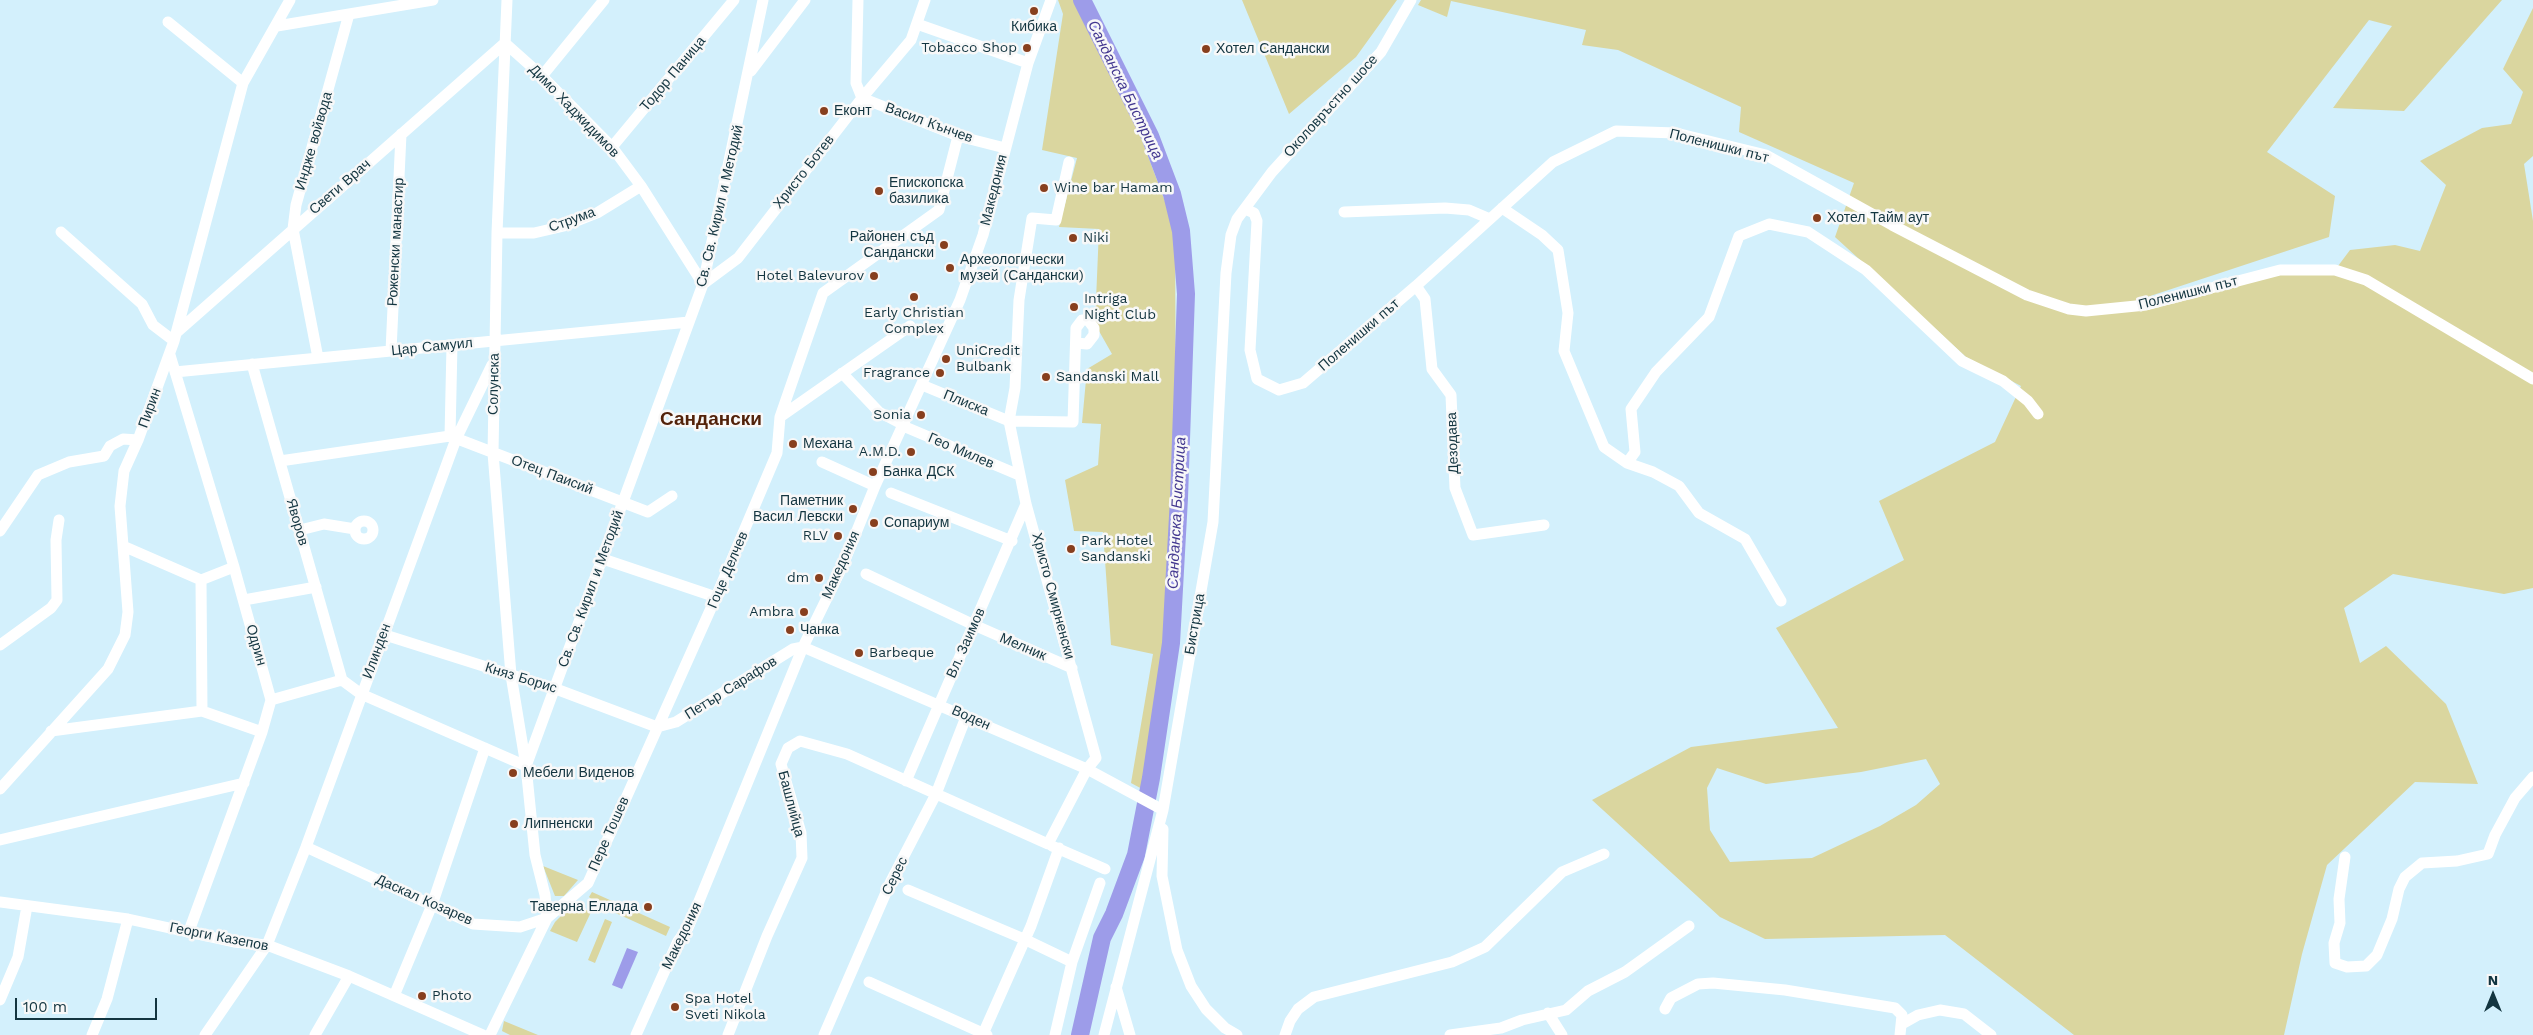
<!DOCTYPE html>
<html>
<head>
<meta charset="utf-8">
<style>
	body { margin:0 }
	#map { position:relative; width:2533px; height:1035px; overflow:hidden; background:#d3f0fc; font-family:"Work Sans",sans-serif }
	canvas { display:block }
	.north { position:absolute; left:2468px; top:970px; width:50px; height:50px; -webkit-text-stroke:4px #f8f8f8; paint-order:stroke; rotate:0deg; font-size:14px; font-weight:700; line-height:20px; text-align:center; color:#133540 }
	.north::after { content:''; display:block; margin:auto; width:18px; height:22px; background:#133540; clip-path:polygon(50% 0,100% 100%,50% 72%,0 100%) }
	.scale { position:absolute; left:15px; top:998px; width:142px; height:22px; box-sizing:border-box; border:2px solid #133540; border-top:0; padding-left:6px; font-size:15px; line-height:18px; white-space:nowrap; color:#133540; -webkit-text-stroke:4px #f8f8f8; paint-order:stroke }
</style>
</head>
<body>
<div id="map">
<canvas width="2533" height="1035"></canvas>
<div class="north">N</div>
<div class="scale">100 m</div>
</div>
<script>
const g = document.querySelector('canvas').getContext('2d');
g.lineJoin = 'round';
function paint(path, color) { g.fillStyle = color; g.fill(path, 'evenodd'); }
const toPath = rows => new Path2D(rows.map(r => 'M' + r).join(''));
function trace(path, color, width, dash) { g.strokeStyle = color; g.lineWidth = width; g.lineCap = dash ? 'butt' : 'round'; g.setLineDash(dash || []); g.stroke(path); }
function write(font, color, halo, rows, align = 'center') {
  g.font = font + ' "Work Sans",sans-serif'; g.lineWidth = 5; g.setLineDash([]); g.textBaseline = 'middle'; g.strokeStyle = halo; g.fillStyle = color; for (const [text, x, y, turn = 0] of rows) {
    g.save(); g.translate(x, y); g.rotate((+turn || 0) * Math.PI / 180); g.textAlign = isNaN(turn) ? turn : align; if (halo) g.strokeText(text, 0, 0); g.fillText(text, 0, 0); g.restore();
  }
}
const green = toPath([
	[1058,0,1077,0,1122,87,1175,228,1176,454,1164,656,1144,790,1131,783,1153,654,1111,645,1103,532,1074,531,1065,480,1098,465,1101,424,1082,423,1087,369,1112,354,1095,324,1099,229,1059,227,1077,158,1042,150,1063,14],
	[1242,0,1397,0,1356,57,1289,114],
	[1421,0,2502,0,2404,111,2333,108,2392,26,2369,20,2267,152,2335,196,2329,237,2123,305,2280,270,2335,270,2350,250,2395,245,2420,251,2446,185,2420,161,2482,128,2511,124,2523,92,2503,69,2533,8,2533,156,2524,164,2533,221,2533,588,2504,594,2393,574,2344,608,2360,663,2386,646,2446,704,2478,784,2415,782,2327,865,2302,954,2284,1035,2074,1035,1945,935,1765,939,1720,917,1592,800,1691,747,1838,728,1776,628,1904,560,1879,501,1995,442,2021,386,1966,357,1835,237,1854,183,1739,132,1741,107,1618,50,1582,45,1586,30,1451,1,1447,17,1418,5],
	[1926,759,1940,784,1916,805,1880,826,1812,858,1730,862,1710,830,1707,788,1717,768,1766,784,1861,772],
	[543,866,578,880,564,896,555,896],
	[592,892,670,927,666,936,598,905,589,897],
	[573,904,591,912,577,942,550,931,555,922],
	[605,919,612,922,595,963,588,960],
	[504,1021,538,1035,510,1035,502,1031]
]);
const water = toPath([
	[627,948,638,952,622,989,612,985]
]);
const river = toPath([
	[1080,1035,1102,938,1114,914,1136,855,1151,778,1171,643,1179,498,1186,294,1181,231,1172,194,1150,136,1082,0]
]);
const minor = toPath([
	[507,0,497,233,493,453,511,675,526,766],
	[858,0,856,83,862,98,958,136,1005,148],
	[168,22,243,83],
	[917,24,1028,63],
	[277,26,433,0],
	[751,71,805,0],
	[542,76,604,0],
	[612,147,734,0],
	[1502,208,1542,235,1558,250,1568,313,1564,351,1604,447,1627,463,1635,452,1631,409,1656,372,1709,317,1739,236,1769,224,1808,232,1866,270,1962,361,2003,381,2028,401,2038,414],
	[1245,209,1254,213,1257,221,1250,350,1257,379,1279,390,1303,383,1416,286,1553,162,1616,131,1676,133,1766,155,1892,225,2027,295,2069,309,2086,311,2146,305,2280,270,2335,270,2366,280,2533,379],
	[1344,212,1445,208,1469,210,1490,219],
	[61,232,142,304,153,325,174,341],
	[497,233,534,233,564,226,597,213,641,186],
	[1416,286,1425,299,1432,369,1451,395,1455,488,1473,535,1544,525],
	[177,332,505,43,542,76,612,147,641,186,703,284,738,258,862,98,911,40,925,0],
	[391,351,401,134],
	[170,355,234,567,271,700,262,732,189,931],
	[318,358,293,229,296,205,349,14],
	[252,364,342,680],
	[175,372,689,322],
	[842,373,879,412,898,422],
	[922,385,1009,421,1073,422,1076,328,1082,320,1088,320,1094,328,1094,335,1087,344,1076,343],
	[780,417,910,326],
	[903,426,1019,475],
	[450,436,452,345],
	[280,461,450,436,648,512,672,496],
	[822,462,875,486],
	[1627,463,1653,472,1679,486,1699,513,1745,539,1781,601],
	[891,493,1012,541],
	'355 530a9 9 0 1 1 18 0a9 9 0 1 1-18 0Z',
	[300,530,324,524,355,529],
	[0,531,38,475,69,462,104,456,110,446,123,439,138,440],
	[123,546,201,580,234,567],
	[603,559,716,597],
	[866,574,974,625,1072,668],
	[201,580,202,711],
	[244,600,316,587],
	[382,634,556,689,657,727],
	[0,645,51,608,57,600,56,540,59,520],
	[803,647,1087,769,1163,810],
	[342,680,361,694,526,766],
	[271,700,342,680],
	[657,727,676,722,793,649,803,647],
	[51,731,202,711,262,732],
	[906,781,1026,504],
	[0,789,108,669,125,635,128,612,120,506,124,471,138,440,174,341,243,83,290,0],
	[1163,829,1162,876,1177,950,1191,986,1206,1009,1225,1028,1237,1035],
	[0,840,244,783],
	[1052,846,1105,869],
	[306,847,473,924,520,927,547,918],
	[2345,857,2339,899,2340,923,2334,943,2335,963,2347,967,2366,966,2377,955,2392,919,2399,889,2405,877,2422,863,2457,861,2488,854,2495,835,2515,798,2533,777],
	[908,890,1024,939,1072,962],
	[0,902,128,919,234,942,267,945,349,976,483,1035],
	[547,918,545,895,535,855,526,766,703,284,763,0],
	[869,982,987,1035],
	[1116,987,1130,1035],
	[394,996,432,905,485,748],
	[0,1000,18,957,27,906],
	[1665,1009,1671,998,1698,984,1713,983,1785,990,1895,1008,1902,1015,1900,1035],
	[1548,1013,1562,1035],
	[1902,1024,1918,1015,1940,1010,1964,1014,1991,1035],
	[983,1034,1031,926,1059,848],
	[92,1035,107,999,128,919],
	[205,1035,267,945,306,847,456,439,492,365],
	[315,1035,349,976],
	[490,1035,547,918,588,883,716,597,777,453,780,417,823,293,939,210,958,136],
	[636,1035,678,941,688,928,803,647,843,565,875,486,960,300,983,235,1028,63,1051,0],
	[728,1035,767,936,802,858,801,833,781,764,788,748,800,741,847,754,1048,844,1087,769,1096,758,1026,504,1009,421,1015,388,1019,300,1032,218,1056,220,1069,162],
	[824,1035,891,881,936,794,966,717],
	[1055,1035,1072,962,1100,883],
	[1104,1035,1163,810,1213,522,1226,273,1231,235,1237,219,1272,172,1381,52,1411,0],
	[1285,1035,1290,1021,1298,1009,1314,997,1452,962,1485,947,1562,872,1604,854],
	[1450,1035,1501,1028,1522,1020,1566,1010,1588,991,1625,972,1689,926]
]);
const markers = [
	[1034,11,5,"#873f1e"],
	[1027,48,5,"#873f1e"],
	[1206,49,5,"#873f1e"],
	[824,111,5,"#873f1e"],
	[1044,188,5,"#873f1e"],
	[879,191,5,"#873f1e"],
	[1817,218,5,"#873f1e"],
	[1073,238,5,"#873f1e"],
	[944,245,5,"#873f1e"],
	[950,268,5,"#873f1e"],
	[874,276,5,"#873f1e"],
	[914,297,5,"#873f1e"],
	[1074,307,5,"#873f1e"],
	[946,359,5,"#873f1e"],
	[940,373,5,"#873f1e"],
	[1046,377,5,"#873f1e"],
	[921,415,5,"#873f1e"],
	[793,444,5,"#873f1e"],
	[911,452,5,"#873f1e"],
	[873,472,5,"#873f1e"],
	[853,509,5,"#873f1e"],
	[874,523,5,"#873f1e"],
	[838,536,5,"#873f1e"],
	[1071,549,5,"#873f1e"],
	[819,578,5,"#873f1e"],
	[804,612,5,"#873f1e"],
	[790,630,5,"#873f1e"],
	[859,653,5,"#873f1e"],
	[513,773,5,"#873f1e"],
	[514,824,5,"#873f1e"],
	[648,907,5,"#873f1e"],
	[422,996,5,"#873f1e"],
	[675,1007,5,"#873f1e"]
];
const poiNames = [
	["Кибика",1034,27,"center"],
	["Tobacco Shop",1017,48,"right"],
	["Хотел Сандански",1216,49],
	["Еконт",834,111],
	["Епископска",889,183],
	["базилика",889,199],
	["Wine bar Hamam",1054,188],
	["Хотел Тайм аут",1827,218],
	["Районен съд",934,237,"right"],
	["Сандански",934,253,"right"],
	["Niki",1083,238],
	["Археологически",960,260],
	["музей (Сандански)",960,276],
	["Hotel Balevurov",864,276,"right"],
	["Intriga",1084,299],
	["Night Club",1084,315],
	["Early Christian",914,313,"center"],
	["Complex",914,329,"center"],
	["UniCredit",956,351],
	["Bulbank",956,367],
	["Fragrance",930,373,"right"],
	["Sandanski Mall",1056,377],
	["Sonia",911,415,"right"],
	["Механа",803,444],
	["A.M.D.",901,452,"right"],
	["Банка ДСК",883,472],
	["Паметник",843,501,"right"],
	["Васил Левски",843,517,"right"],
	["Сопариум",884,523],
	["RLV",828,536,"right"],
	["Park Hotel",1081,541],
	["Sandanski",1081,557],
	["dm",809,578,"right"],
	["Ambra",794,612,"right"],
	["Чанка",800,630],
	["Barbeque",869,653],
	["Мебели Виденов",523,773],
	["Липненски",524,824],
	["Таверна Еллада",638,907,"right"],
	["Photo",432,996],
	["Spa Hotel",685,999],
	["Sveti Nikola",685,1015]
];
const streetNames = [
	["Тодор Паница",673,74,-50],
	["Околовръстно шосе",1331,106,-48],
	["Димо Хаджидимов",574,111,46],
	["Васил Кънчев",929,123,20],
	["Индже войвода",314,141,-74],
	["Поленишки път",1719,146,14],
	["Христо Ботев",804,172,-52],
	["Свети Врач",340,187,-41],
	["Македония",994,190,-76],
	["Св. Св. Кирил и Методий",720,206,-77],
	["Струма",572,220,-20],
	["Роженски манастир",396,242,-87],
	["Поленишки път",2188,293,-14],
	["Поленишки път",1359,335,-41],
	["Цар Самуил",432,347,-6],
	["Солунска",494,384,-89],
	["Плиска",966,403,22],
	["Пирин",150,408,-70],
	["Дезодава",1453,443,-92],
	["Гео Милев",961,451,23],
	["Отец Паисий",552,475,21],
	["Яворов",297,522,74],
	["Македония",841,565,-66],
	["Гоце Делчев",728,570,-67],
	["Св. Св. Кирил и Методий",591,589,-70],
	["Христо Смирненски",1053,596,75],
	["Бистрица",1195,624,-80],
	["Вл. Заимов",966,643,-66],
	["Одрин",256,645,74],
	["Мелник",1023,647,23],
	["Илинден",377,651,-70],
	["Княз Борис",521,678,17],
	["Петър Сарафов",731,688,-32],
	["Воден",971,718,24],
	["Башлийца",791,804,75],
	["Пере Тошев",609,834,-66],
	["Серес",895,876,-64],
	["Даскал Козарев",424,900,24],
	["Македония",682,936,-64],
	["Георги Казепов",219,937,11]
];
const waterNames = [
	["Санданска Бистрица",1125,90,64],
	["Санданска Бистрица",1177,513,-87]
];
const districtNames = [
	["Сандански",711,419]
];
paint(green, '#dad69f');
paint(water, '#9d9ce9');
trace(river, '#9d9ce9', 18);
trace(minor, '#fff', 11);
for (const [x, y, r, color] of markers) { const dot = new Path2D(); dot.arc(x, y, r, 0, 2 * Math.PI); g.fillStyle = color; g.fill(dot); trace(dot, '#f8f8f8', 2); }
write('14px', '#133540', '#f8f8f8', poiNames, 'left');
write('14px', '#133540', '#f8f8f8', streetNames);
write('italic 15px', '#433890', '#f8f8f8', waterNames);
write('bold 19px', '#52220a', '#f8f8f8', districtNames);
</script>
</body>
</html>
